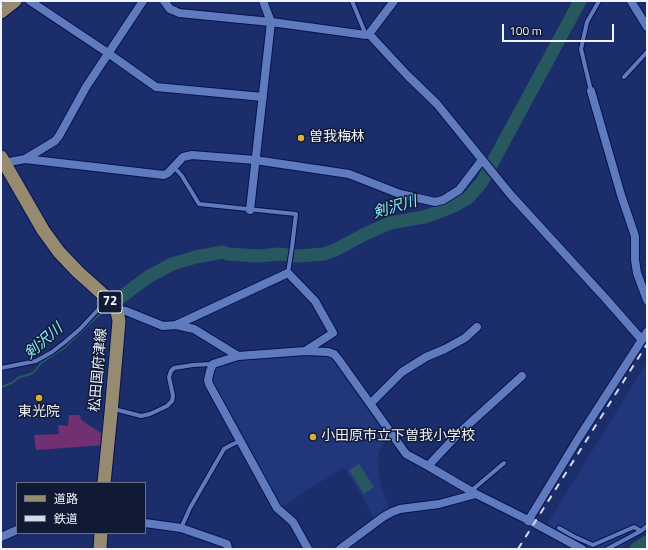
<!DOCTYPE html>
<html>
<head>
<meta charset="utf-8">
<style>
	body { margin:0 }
	#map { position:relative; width:648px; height:550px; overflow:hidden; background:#1b2e6b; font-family:"Titillium Web","Noto Sans JP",sans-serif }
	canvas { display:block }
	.frame { position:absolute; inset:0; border:2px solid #f0f3fb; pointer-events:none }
	.legend { position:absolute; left:16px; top:482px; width:130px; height:52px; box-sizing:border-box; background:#101a35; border:1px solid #6a7184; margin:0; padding:5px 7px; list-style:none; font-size:12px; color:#f0f3fb }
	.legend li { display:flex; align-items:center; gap:8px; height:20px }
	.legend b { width:20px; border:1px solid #6a7184 }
	.scale { position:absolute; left:502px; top:24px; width:112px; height:18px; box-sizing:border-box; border:2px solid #f0f3fb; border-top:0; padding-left:5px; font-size:12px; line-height:14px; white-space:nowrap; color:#f0f3fb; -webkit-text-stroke:3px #101a35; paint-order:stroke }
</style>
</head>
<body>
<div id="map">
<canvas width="648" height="550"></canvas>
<div class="frame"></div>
<ul class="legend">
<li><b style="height:5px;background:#968b70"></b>道路</li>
<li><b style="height:5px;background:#d5dae9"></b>鉄道</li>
</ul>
<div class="scale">100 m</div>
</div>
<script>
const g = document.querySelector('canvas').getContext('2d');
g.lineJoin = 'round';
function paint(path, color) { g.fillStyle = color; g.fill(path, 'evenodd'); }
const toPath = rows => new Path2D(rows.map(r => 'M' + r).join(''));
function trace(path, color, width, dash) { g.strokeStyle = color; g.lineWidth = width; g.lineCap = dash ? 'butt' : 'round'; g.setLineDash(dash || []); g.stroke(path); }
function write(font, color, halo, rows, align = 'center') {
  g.font = font + ' "Titillium Web","Noto Sans JP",sans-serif'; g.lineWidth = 3; g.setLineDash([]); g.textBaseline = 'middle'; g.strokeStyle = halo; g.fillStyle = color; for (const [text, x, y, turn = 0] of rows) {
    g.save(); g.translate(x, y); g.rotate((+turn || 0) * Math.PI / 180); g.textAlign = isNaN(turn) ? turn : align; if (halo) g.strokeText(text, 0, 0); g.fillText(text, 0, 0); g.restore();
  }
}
const built = toPath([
	[302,355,331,356,388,435,379,452,378,469,382,488,390,511,374,520,363,497,344,467,284,505,282,509,279,506,211,380,214,370,217,366,238,359],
	[647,362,647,530,620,549,589,549,546,526]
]);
const green = toPath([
	[69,415,80,415,81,420,101,433,106,432,105,445,36,450,34,435,59,434,58,425,68,426]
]);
const water = toPath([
	[359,464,374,487,364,494,349,470]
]);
const stream = toPath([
	[1,387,12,383,18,378,33,373,41,363,64,348,103,311]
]);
const river = toPath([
	[117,300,148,277,172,264,196,257,223,252,228,254,258,256,279,254,297,256,324,254,335,250,365,234,390,223,424,217,436,213,454,206,468,198,482,182,580,1],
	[636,549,647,542]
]);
const lane = toPath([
	[352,1,366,35],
	[624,77,647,52],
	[591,91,581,49,587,22,599,1],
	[174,167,182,176,199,204,296,214,292,247,288,273],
	[1,368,36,361,52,352,65,342,80,329,107,300],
	[114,409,141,416,150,414,167,406,172,401,173,396,169,377,171,371,174,368,193,365,212,364],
	[471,491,504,463],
	[181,528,190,508,224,449,231,445,240,441],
	[559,528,573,536,593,545,634,527,641,531],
	[607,549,641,531,647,526]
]);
const street = toPath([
	[30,1,108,53,156,87,263,97],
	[164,1,170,9,175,11,179,13,271,22,366,35,369,34,394,1],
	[631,1,647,27],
	[369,34,407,75,437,104,510,194,606,299,642,340],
	[591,91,621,195,635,236,635,260,637,273,647,300],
	[25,159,55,141,59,136,86,87,143,1],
	[4,163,25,159,164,175,168,173,183,157,192,155,255,160,349,174,400,194,435,202,443,200,459,190,482,160],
	[250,210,271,22,263,1],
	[117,311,118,310,126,311,163,326,176,325,194,329,238,356,305,351,328,352,334,354,339,360,406,454,428,466,476,494,534,523,582,549],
	[176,325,288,273,315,301,333,333,305,351],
	[238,356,213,364,210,371,208,380,209,384,277,508,293,522,308,549],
	[371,403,402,372,426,357,445,349,465,338,477,327],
	[428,466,458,434,522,376],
	[528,521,578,439,647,332],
	[145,523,181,528,227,544,228,549],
	[1,537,17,530],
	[340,549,383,517,392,512,400,509,439,504,476,494]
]);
const primary = toPath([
	[1,12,15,1],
	[1,157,43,230,59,252,77,271,108,299,117,311,119,321,111,413,104,483],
	[100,549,101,533]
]);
const rail = toPath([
	[518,549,647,344]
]);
const markers = [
	[301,138,4,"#dfb034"],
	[39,398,4,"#dfb034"],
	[313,437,4,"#dfb034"]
];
const shields = [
	[110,302,24]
];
const shieldNames = [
	["72",110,302]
];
const poiNames = [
	["曽我梅林",309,138],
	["東光院",39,413,"center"],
	["小田原市立下曽我小学校",321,437]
];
const streetNames = [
	["松田国府津線",99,370,-85]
];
const waterNames = [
	["剣沢川",395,208,-16],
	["剣沢川",44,342,-41]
];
paint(built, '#22377b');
paint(green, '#703071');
paint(water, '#27585f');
trace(stream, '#27585f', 2);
trace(river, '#27585f', 13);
trace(lane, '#07124e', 6);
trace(street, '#07124e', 10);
trace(primary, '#07124e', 15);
trace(lane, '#607abe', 4);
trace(street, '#607abe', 8);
trace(primary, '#968b70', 13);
trace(rail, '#d5dae9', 2, [7, 7]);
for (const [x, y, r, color] of markers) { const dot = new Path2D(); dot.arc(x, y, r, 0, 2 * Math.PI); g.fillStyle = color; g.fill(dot); trace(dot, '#101a35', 1.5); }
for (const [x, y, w] of shields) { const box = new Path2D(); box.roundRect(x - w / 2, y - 11, w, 22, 3); g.fillStyle = '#101a35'; g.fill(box); trace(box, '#f0f3fb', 1); }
write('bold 13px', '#f0f3fb', null, shieldNames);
write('14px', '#f0f3fb', '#101a35', poiNames, 'left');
write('14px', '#f0f3fb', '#101a35', streetNames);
write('italic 15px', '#86edfb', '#101a35', waterNames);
</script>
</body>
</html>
